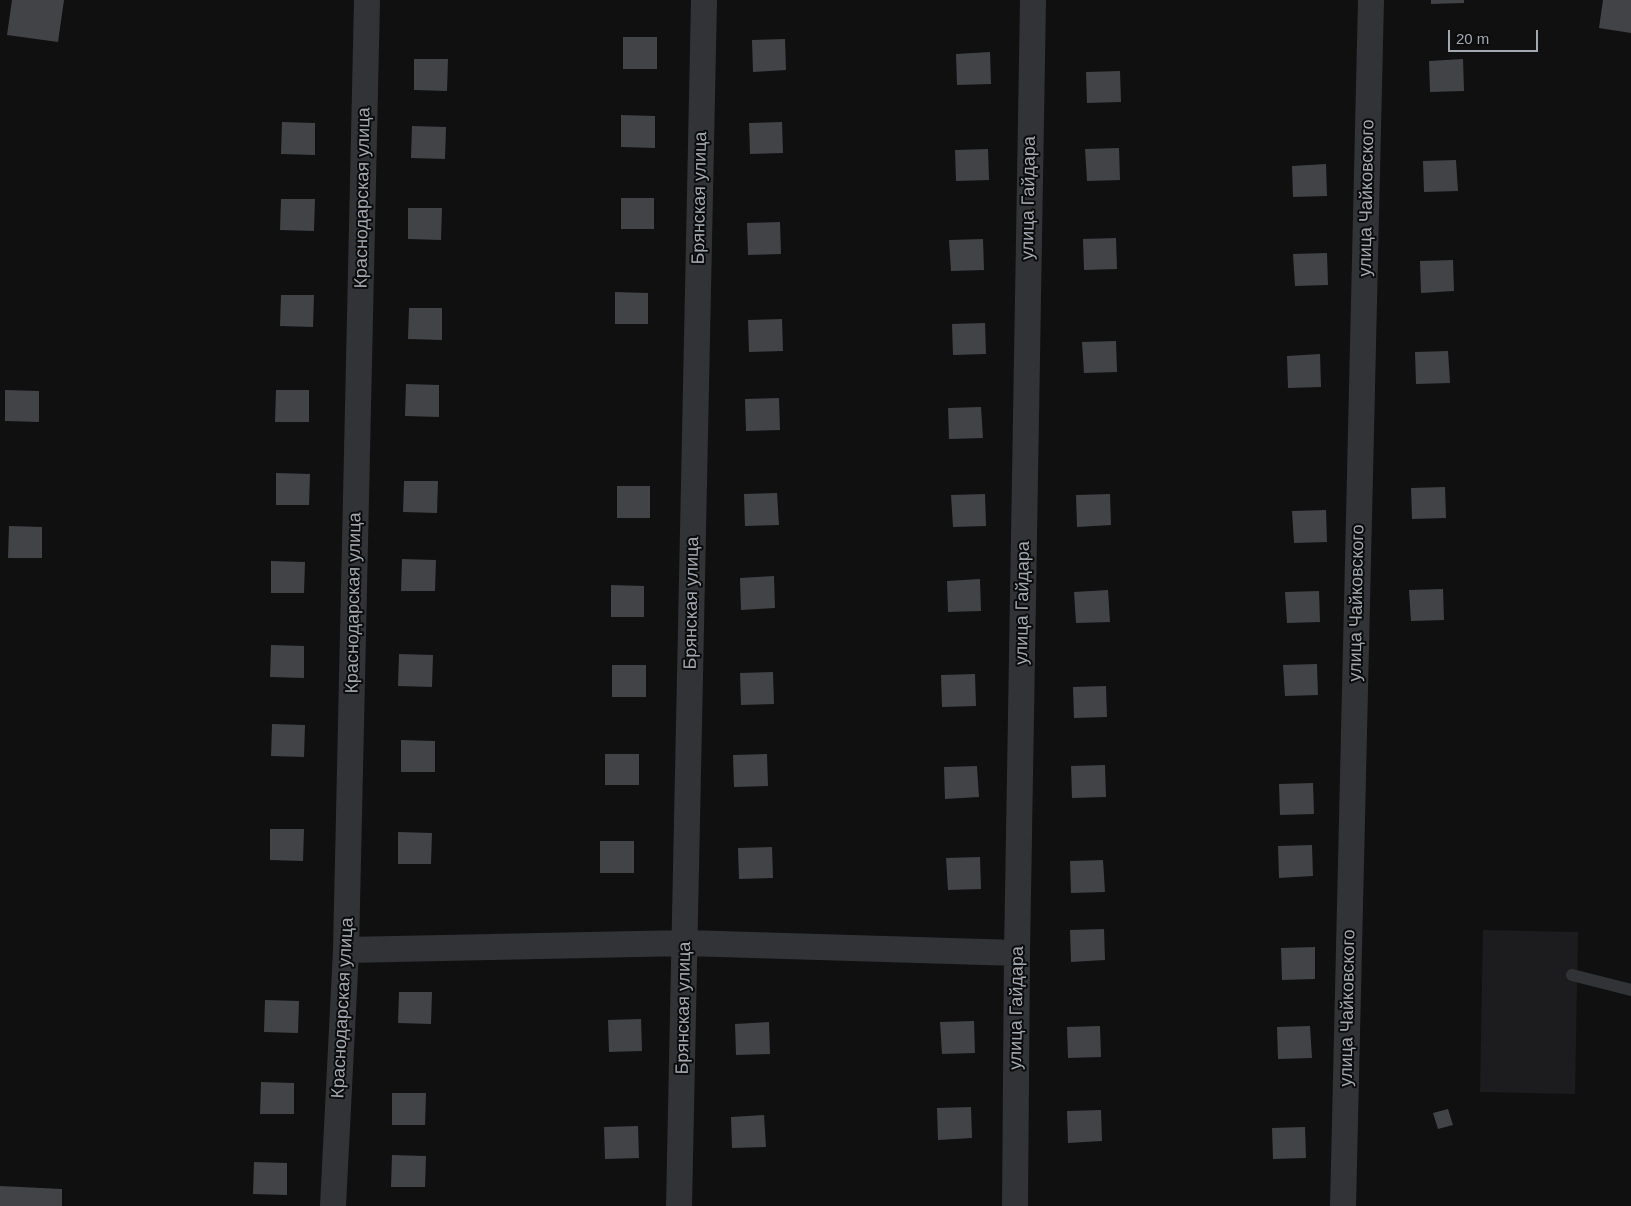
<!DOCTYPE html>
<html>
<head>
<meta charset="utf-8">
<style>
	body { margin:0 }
	#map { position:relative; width:1631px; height:1206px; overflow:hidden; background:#101011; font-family:Helvetica,sans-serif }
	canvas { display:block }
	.scale { position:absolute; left:1448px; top:30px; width:90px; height:22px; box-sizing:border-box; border:2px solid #a2a9b1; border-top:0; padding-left:6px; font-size:15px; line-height:18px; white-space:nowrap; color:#a2a9b1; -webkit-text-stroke:4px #0b0b0c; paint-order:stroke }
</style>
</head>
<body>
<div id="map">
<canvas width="1631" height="1206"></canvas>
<div class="scale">20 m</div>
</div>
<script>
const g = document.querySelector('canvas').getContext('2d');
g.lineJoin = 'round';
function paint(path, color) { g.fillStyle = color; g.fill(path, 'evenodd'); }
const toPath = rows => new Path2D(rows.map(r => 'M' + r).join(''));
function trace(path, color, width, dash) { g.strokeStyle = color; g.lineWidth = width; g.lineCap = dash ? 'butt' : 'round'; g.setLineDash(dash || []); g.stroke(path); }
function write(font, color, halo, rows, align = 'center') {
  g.font = font + ' Helvetica,sans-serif'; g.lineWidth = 4; g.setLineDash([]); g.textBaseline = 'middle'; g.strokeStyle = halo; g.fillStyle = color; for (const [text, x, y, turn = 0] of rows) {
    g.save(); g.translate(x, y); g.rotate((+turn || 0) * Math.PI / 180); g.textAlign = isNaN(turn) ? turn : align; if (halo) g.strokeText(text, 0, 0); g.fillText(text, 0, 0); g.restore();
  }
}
const built = toPath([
	[1483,930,1578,932,1575,1094,1480,1092]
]);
const building = toPath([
	[12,0,64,0,58,42,7,35],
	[1431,0,1464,0,1464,3,1431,4],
	[1603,0,1631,0,1631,33,1599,28],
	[623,37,657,37,657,69,623,69],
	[785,39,786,70,753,72,752,40],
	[990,52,991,84,957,85,956,54],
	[414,59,448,59,447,91,414,90],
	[1463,59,1464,91,1430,92,1429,61],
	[1120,71,1121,102,1087,103,1086,72],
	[621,115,655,116,655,148,621,147],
	[282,122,315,123,315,155,281,154],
	[782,122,783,153,750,154,749,123],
	[412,126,446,127,445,159,411,158],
	[1119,148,1120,180,1087,181,1085,149],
	[988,149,989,180,956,181,955,150],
	[1456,160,1458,191,1424,192,1423,161],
	[1326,164,1327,196,1293,197,1292,166],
	[621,198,654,198,654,229,621,229],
	[281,199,315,199,314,231,280,230],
	[408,208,442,208,441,240,408,239],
	[780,222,781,254,748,255,747,223],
	[1116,238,1117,269,1084,270,1083,239],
	[983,239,984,270,951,271,949,240],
	[1327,253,1328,285,1295,286,1293,254],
	[1453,260,1454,291,1421,293,1420,261],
	[615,292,648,293,648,324,615,324],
	[281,295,314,295,313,327,280,326],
	[409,308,442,308,442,340,408,339],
	[782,319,783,351,749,352,748,320],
	[985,323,986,354,953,355,952,324],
	[1116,341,1117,372,1084,373,1082,342],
	[1448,351,1450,383,1416,384,1415,352],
	[1320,354,1321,387,1288,388,1287,356],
	[406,384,439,385,439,417,405,416],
	[5,390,39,391,39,422,5,421],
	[276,390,309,390,309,422,275,422],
	[779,398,780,430,746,431,745,399],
	[981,407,983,438,949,439,948,408],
	[276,473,310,474,309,505,276,505],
	[404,481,438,481,437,513,403,512],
	[617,486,650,486,650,518,617,518],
	[1445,487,1446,518,1412,519,1411,488],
	[777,493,779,525,745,526,744,494],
	[985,494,986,526,953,527,951,495],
	[1110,494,1111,525,1077,527,1076,495],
	[1326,510,1327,542,1294,543,1292,511],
	[9,526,42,527,42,558,8,558],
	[402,559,436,560,435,591,401,591],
	[271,561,305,562,304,593,271,593],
	[774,576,775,608,741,610,740,578],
	[980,579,981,611,948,612,947,581],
	[611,585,644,586,644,617,611,617],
	[1443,589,1444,620,1411,621,1409,590],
	[1108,590,1110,622,1076,623,1074,592],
	[1319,591,1320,622,1287,623,1285,592],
	[271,645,304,646,304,678,270,677],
	[399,654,433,655,432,687,398,686],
	[1317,664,1318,695,1285,696,1283,665],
	[612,665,646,665,646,697,612,697],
	[773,672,774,704,741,705,740,673],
	[975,674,976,706,942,707,941,675],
	[1106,686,1107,717,1074,718,1073,687],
	[272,724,305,725,304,757,271,756],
	[401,740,435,741,435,772,401,772],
	[605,754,639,754,639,785,605,785],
	[767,754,768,786,734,787,733,755],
	[1105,765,1106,797,1072,798,1071,766],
	[977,766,979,797,945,799,944,767],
	[1313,783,1314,814,1280,815,1279,784],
	[270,829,304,829,303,861,270,860],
	[398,832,432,833,431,864,398,864],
	[600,841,634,841,634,873,600,873],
	[1312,845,1313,876,1279,878,1278,846],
	[772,847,773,878,739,879,738,848],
	[980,857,981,889,948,890,946,858],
	[1103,860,1105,892,1071,893,1070,861],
	[1104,929,1105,960,1071,962,1070,930],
	[1315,947,1315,979,1282,980,1281,948],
	[399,992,432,992,431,1024,398,1023],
	[265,1000,299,1001,298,1033,264,1032],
	[641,1019,642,1051,609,1052,608,1020],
	[974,1021,975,1053,942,1054,940,1022],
	[769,1022,770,1054,736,1055,735,1024],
	[1100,1026,1101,1057,1068,1058,1067,1027],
	[1310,1026,1312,1058,1278,1059,1277,1027],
	[261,1082,294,1083,294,1114,260,1114],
	[392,1093,426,1093,425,1125,392,1125],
	[971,1107,972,1138,938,1140,937,1108],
	[1448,1109,1453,1125,1438,1129,1433,1113],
	[1101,1110,1102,1141,1068,1143,1067,1111],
	[764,1115,766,1147,732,1148,731,1117],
	[638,1126,639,1158,605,1159,604,1127],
	[1305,1127,1306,1158,1273,1159,1272,1128],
	[392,1155,426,1156,425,1187,391,1187],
	[254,1162,287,1163,287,1195,253,1194],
	[0,1186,62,1189,62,1206,0,1206]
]);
const service = toPath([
	[1572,975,1631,990]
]);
const minor = toPath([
	[346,950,686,943,1017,953],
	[333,1206,346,950,367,0],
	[679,1206,704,0],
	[1015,1206,1017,953,1033,0],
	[1343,1206,1371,0]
]);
const streetNames = [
	["Краснодарская улица",363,198,-89],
	["Брянская улица",700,198,-89],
	["улица Гайдара",1029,198,-89],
	["улица Чайковского",1367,198,-89],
	["Краснодарская улица",354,603,-89],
	["Брянская улица",692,603,-89],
	["улица Гайдара",1023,603,-89],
	["улица Чайковского",1357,603,-89],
	["Краснодарская улица",343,1008,-87],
	["Брянская улица",684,1008,-89],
	["улица Гайдара",1017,1008,-89],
	["улица Чайковского",1348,1008,-89]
];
paint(built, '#1c1c1e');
paint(building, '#414347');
trace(service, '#313336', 12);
trace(minor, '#313336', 26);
write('18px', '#a2a9b1', '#0b0b0c', streetNames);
</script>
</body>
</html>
